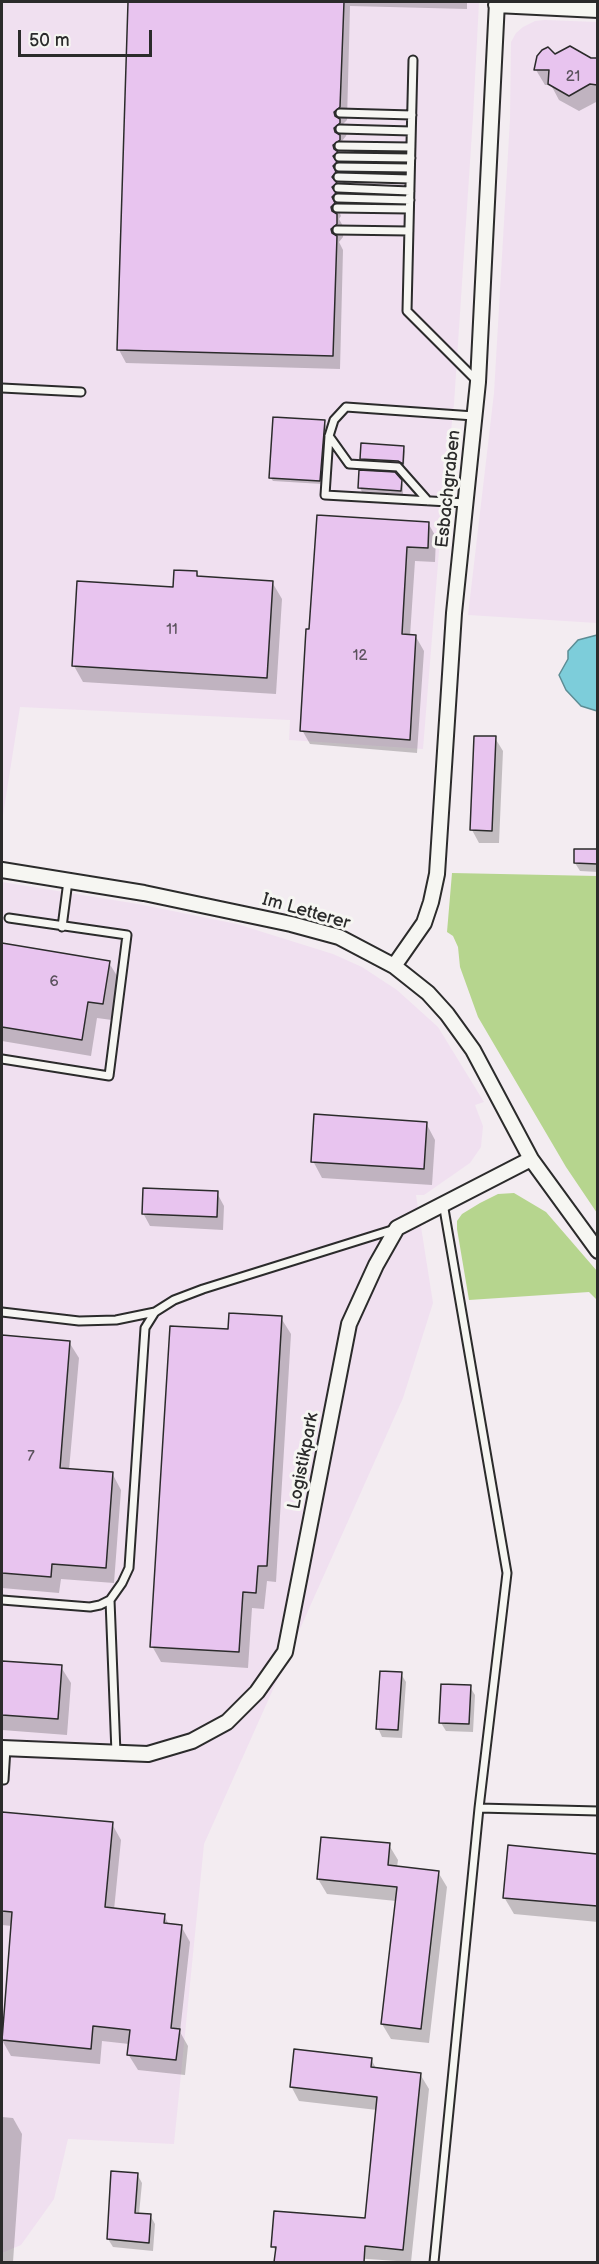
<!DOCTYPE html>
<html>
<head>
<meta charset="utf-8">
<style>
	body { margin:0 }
	#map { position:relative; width:599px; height:2264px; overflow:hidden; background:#f3ecf1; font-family:"Balsamiq Sans",sans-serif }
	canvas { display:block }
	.frame { position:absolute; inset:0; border:3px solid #2b2b2b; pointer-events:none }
	.scale { position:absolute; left:18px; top:30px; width:134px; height:27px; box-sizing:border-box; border:3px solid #2b2b2b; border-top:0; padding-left:8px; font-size:18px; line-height:21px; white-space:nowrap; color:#2b2b2b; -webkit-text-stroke:4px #f6f6f2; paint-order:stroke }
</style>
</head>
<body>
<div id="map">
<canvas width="599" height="2264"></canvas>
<div class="frame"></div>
<div class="scale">50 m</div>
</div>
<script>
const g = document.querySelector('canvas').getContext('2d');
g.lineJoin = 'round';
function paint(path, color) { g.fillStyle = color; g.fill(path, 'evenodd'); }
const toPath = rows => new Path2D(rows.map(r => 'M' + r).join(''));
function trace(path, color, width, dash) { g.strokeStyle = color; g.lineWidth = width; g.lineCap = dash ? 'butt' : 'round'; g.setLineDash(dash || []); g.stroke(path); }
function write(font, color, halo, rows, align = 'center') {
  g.font = font + ' "Balsamiq Sans",sans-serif'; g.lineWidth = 6; g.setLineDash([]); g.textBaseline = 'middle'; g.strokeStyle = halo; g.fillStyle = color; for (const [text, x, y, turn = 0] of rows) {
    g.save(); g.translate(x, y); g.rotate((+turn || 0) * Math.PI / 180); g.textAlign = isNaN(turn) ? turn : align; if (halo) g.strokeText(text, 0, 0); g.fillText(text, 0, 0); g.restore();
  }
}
const built = toPath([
	[2,2,479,2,473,117,454,404,442,514,423,749,289,740,290,720,20,707,2,822],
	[545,20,597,22,597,623,468,615,494,393,510,119,511,42,516,33,523,27,535,21],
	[2,882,138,904,237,924,333,954,362,967,397,990,438,1027,484,1102,475,1105,483,1126,481,1147,470,1163,424,1195,416,1195,433,1303,403,1398,204,1844,174,2144,68,2139,54,2199,21,2245,2,2253]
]);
const green = toPath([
	[452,873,597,876,597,1213,566,1167,478,1017,460,967,458,947,453,936,447,932],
	[514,1193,546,1212,597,1271,597,1300,589,1292,469,1300,457,1229,457,1221,462,1214,480,1203,498,1194]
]);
const water = toPath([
	[597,635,598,635,597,711,581,706,566,690,559,675,568,659,568,651,578,640,597,635]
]);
const shadow = toPath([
	[129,2,467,2,467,9,350,6,347,120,342,125,347,133,346,136,342,141,346,149,346,153,340,158,344,165,340,170,343,176,340,180,342,185,340,190,343,196,339,201,342,207,339,211,341,216,339,219,344,228,343,237,339,242,343,250,340,369,126,363,119,350],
	[570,48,598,64,598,101,579,111,559,100,551,85,545,85,536,70],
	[324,422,326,426,322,484,273,481,270,477],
	[403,447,405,451,404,466,363,462,361,459],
	[401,481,403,485,403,494,362,492,360,488],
	[428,523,436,537,435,562,415,561,410,636,416,637,424,651,417,753,310,744,302,730,308,630],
	[197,573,200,578,272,582,282,599,276,694,83,682,74,666],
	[495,738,503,751,499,843,479,843,472,830],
	[575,850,598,851,598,872,580,871,575,863],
	[2,945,109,963,119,979,112,1020,97,1018,91,1056,2,1041],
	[426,1123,435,1140,432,1185,322,1178,313,1161],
	[217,1193,224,1206,223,1230,150,1226,143,1213],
	[281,1318,291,1334,276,1582,267,1581,264,1609,252,1608,248,1668,161,1662,152,1646,229,1331],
	[2,1336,69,1342,79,1358,69,1470,112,1473,121,1490,114,1583,61,1579,59,1593,2,1588],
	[2,1662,61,1667,71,1683,67,1735,2,1730],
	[401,1674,406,1682,402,1738,382,1737,378,1728],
	[470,1687,475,1695,473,1732,446,1731,441,1723],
	[2,1813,112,1824,121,1840,114,1910,164,1915,169,1925,181,1926,190,1942,180,2032,188,2046,185,2075,138,2070,128,2054,129,2044,102,2041,100,2064,11,2056,2,2040,12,1926,2,1925],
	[389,1845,398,1860,397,1867,438,1872,447,1887,429,2043,391,2039,382,2024,396,1901,327,1894,318,1879],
	[509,1847,598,1855,598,1922,514,1914,504,1897],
	[371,2059,377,2070,420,2074,429,2089,411,2262,353,2258,352,2262,276,2262,277,2254,273,2246,366,2220,377,2110,299,2101,291,2086],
	[2,2117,13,2118,22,2134,13,2262,2,2262],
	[137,2174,142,2183,139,2214,150,2215,155,2224,153,2251,113,2247,108,2239]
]);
const building = toPath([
	[128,2,344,2,340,107,334,112,335,116,340,119,340,123,334,128,335,132,340,135,340,140,333,145,334,149,338,152,333,156,337,162,333,166,336,172,332,177,337,183,332,187,336,193,332,197,335,203,331,207,332,211,337,214,337,224,331,229,332,233,337,236,333,356,117,350,128,2],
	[570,46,591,58,597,58,597,85,590,84,569,96,548,84,549,70,534,70,537,56,542,50,548,47,555,54,570,46],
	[273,417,325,420,320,481,269,478,273,417],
	[361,443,404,446,403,464,398,461,360,459,361,443],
	[359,470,395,472,402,480,401,491,358,488,359,470],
	[317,515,429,522,428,548,407,547,402,634,416,635,410,740,300,731,306,629,309,629,317,515],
	[174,570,197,571,197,576,273,581,267,678,72,666,77,581,173,587,174,570],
	[474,736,496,736,492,831,470,830,474,736],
	[574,849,597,849,597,864,574,863,574,849],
	[2,943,110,961,103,1004,88,1002,82,1040,2,1027,2,943],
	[314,1114,427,1122,424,1169,311,1162,314,1114],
	[143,1188,218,1191,217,1217,142,1214,143,1188],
	[229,1313,282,1316,267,1566,258,1566,256,1593,243,1592,239,1652,150,1647,170,1326,228,1329,229,1313],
	[2,1335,70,1341,60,1468,113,1472,106,1568,52,1564,51,1577,2,1573,2,1335],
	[2,1661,62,1665,58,1719,2,1715,2,1661],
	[380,1671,402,1672,398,1730,376,1729,380,1671],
	[441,1684,471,1685,469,1724,439,1723,441,1684],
	[2,1812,113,1822,105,1907,165,1914,164,1923,182,1925,171,2028,180,2029,176,2060,127,2055,130,2030,93,2026,91,2049,2,2040,12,1912,2,1911,2,1812],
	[321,1837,390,1843,388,1865,439,1871,421,2029,381,2024,397,1887,317,1879,321,1837],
	[508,1845,597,1854,597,1906,503,1898,508,1845],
	[294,2049,372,2058,371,2067,421,2073,403,2250,365,2246,364,2262,274,2262,276,2247,271,2247,274,2211,365,2218,377,2097,290,2087,294,2049],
	[111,2171,138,2173,135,2213,151,2214,149,2243,107,2239,111,2171]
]);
const lane = toPath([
	[413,60,407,311,478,382],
	[340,113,412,115],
	[340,129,411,131],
	[339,146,411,147],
	[339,157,411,158],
	[339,167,410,168],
	[338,177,410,179],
	[338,188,410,191],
	[338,198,410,200],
	[337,208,409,209],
	[337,230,409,231],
	[2,388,81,392],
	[329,436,349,464,398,467,428,501],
	[466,503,325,495,329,436,334,420,346,407,474,416],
	[62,927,68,881],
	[2,1059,109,1076,127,935,9,918],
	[2,1312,79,1321,116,1320,155,1312],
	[2,1600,90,1607,100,1605,110,1600,122,1583,129,1568,145,1328,155,1312,174,1300,203,1289,395,1229],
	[110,1600,116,1753],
	[2,1780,4,1780,6,1748],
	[479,1808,598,1811],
	[434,2262,479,1808,507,1573,443,1203]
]);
const street = toPath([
	[496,5,598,10],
	[2,870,144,893,291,924,339,937,394,966,428,993,447,1014,473,1050,531,1159,598,1251],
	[394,966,424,923,431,902,437,874,454,613,478,382,497,2],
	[2,1748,148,1754,192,1741,227,1722,257,1692,285,1652,349,1324,376,1265,397,1228,531,1159]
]);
const numberNames = [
	["21",573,77],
	["11",172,630],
	["12",360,656],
	["6",54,982],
	["7",31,1457]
];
const streetNames = [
	["Esbachgraben",449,489,-84],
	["Im Letterer",306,912,16],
	["Logistikpark",304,1461,-79]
];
paint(built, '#f0e0f0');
paint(green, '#b6d58e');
paint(water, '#7dcdda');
trace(water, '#5c8c94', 1.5);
paint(shadow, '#0003');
paint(building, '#e8c4ef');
trace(building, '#2b2b2b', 1.5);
trace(lane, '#2b2b2b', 11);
trace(street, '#2b2b2b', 18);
trace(lane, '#f6f6f2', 7);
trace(street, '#f6f6f2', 14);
write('15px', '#5a515c', null, numberNames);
write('18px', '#2b2b2b', '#f6f6f2', streetNames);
</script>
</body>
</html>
